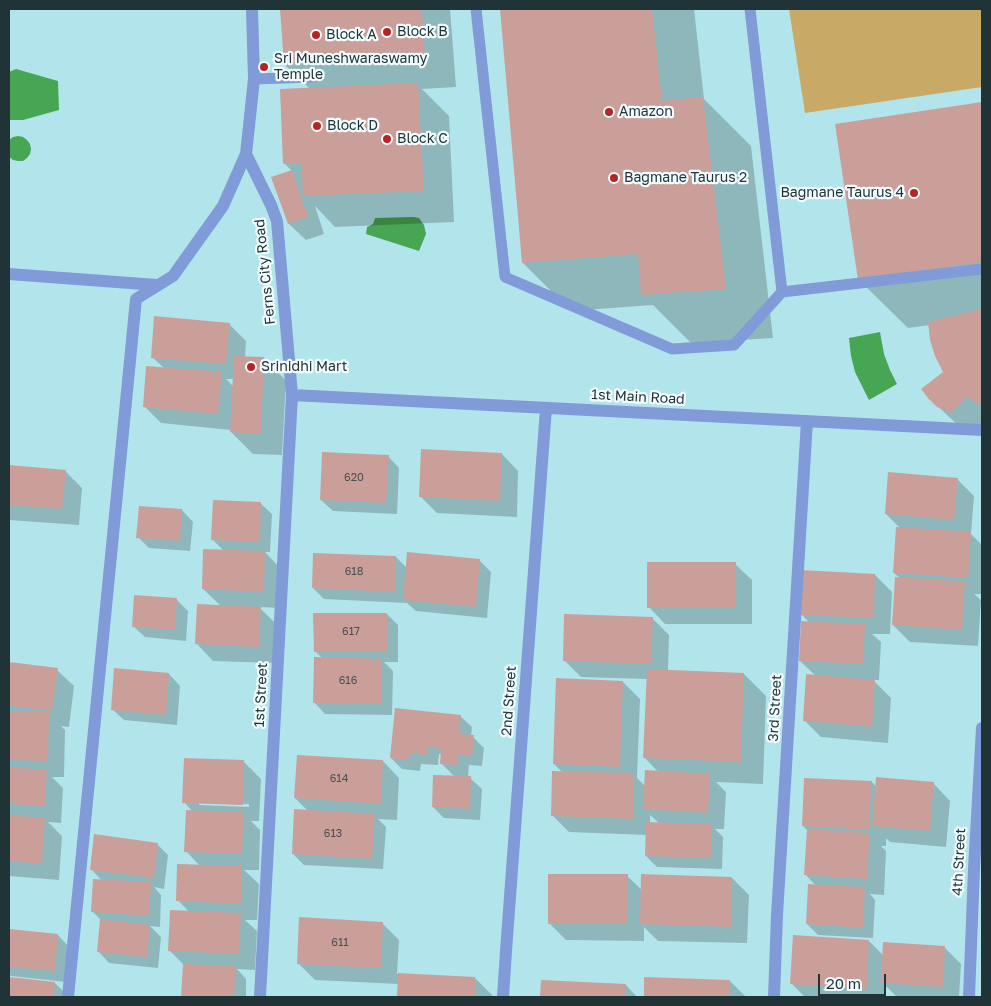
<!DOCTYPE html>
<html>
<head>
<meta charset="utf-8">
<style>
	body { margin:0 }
	#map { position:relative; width:991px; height:1006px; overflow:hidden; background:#b2e5eb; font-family:"Golos Text",sans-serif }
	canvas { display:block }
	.frame { position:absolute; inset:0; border:10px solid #203437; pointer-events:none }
	.scale { position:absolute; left:818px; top:974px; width:68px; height:22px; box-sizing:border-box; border:2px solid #203437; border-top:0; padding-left:6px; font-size:15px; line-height:18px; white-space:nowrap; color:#203437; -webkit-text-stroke:4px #f3fdff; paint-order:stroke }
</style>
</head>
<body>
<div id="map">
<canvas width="991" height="1006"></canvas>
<div class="frame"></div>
<div class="scale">20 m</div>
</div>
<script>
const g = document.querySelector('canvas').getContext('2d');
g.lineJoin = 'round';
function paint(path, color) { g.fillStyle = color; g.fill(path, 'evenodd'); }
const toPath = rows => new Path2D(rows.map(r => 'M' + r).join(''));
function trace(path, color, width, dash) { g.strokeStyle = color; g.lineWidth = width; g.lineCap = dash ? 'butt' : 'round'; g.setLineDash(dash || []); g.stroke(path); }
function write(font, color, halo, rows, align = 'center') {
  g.font = font + ' "Golos Text",sans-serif'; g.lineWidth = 4.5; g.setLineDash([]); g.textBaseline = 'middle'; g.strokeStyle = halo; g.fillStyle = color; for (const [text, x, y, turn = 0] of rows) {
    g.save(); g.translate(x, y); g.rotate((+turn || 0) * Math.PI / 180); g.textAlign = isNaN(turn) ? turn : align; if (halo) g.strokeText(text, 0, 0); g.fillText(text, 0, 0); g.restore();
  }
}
const green = toPath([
	[789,9,982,9,982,87,805,113]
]);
const water = toPath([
	[16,69,58,81,59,110,23,120,9,120,9,72],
	[18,136,23,137,27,140,30,144,31,149,30,154,27,158,23,161,18,161,13,160,9,157,9,140,13,137],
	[413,217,419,218,424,225,426,234,419,251,366,234,367,227,373,224,375,218],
	[880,332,884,354,890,370,897,384,869,400,855,372,851,356,849,338]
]);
const shadow = toPath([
	[281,9,450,9,456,87,422,89,449,116,454,222,335,227,315,206,324,234,306,240,289,224,292,171,284,163,310,89,285,65],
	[502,9,694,9,704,99,751,146,773,338,691,343,653,305,571,311,523,263],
	[982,104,982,425,961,428,929,398,945,372,930,325,908,328,859,280,836,126],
	[229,324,246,341,245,358,264,358,286,381,282,455,253,454,231,432,231,430,161,423,144,406,164,368,152,357],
	[226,379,234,379,233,386],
	[502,454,518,471,517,517,437,513,420,496],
	[388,456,399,468,397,514,333,511,321,500],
	[9,466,65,471,82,488,79,525,9,520],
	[957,479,974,496,971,534,982,545,982,594,974,594,981,600,978,646,910,642,893,625,901,579,894,573,900,528,886,514],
	[260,503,272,514,270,552,265,552,282,570,280,608,259,607,277,625,275,663,213,661,197,644,221,606,203,589,224,551,212,539],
	[182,510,193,522,190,551,149,548,138,537],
	[396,557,407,568,479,560,491,572,487,618,416,611,407,603,324,599,313,588],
	[735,564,752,580,752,624,665,624,649,607],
	[875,575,892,592,890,634,872,634,881,642,879,680,873,680,891,698,888,743,821,737,804,720,816,676,800,661,810,623,801,614],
	[177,600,188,611,186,641,145,637,133,626],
	[387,614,398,625,398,662,384,662,393,671,392,715,325,714,314,702,323,659,315,651],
	[652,618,669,635,668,671,744,674,766,696,763,784,716,782,726,792,724,829,715,829,723,837,722,869,657,867,646,856,647,835,569,832,552,815,563,773,554,764,623,682,640,699,637,778,645,786,659,773,645,758,647,679,581,677,564,660],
	[650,815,660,824,650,824],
	[9,664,57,670,74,686,69,727,61,726,65,730,64,777,52,777,63,788,61,823,48,822,62,836,59,880,9,876],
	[169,674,180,686,177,725,124,720,112,709],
	[460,716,472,727,471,736,473,737,484,748,482,766,469,765,468,778,470,778,482,789,480,820,444,818,433,807,455,777,441,763,442,754,439,754,438,765,421,764,420,771,402,769,391,758],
	[383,761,399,778,397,820,378,819,386,827,383,869,304,865,293,854,309,812,295,798],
	[244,762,261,779,259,821,251,821,260,830,259,870,244,870,259,884,257,920,245,920,257,931,255,970,237,969,246,979,246,997,183,997,184,965,169,950,189,912,178,900,200,866,186,851,193,812,184,802],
	[199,802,249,804,249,807,199,805],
	[872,782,876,787,934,784,950,801,946,847,890,842,886,838,886,846,881,846,886,851,884,895,870,894,875,900,873,938,818,935,807,924,816,886,806,875,808,831,803,826],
	[157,844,168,855,164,889,154,887,161,895,160,927,150,926,161,937,158,968,109,963,98,951,101,920,93,912,102,881,92,870],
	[627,876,642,890,732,878,749,895,747,943,658,941,644,927,644,941,566,940,550,924],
	[382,923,399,940,397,974,475,978,492,995,492,997,399,997,399,984,315,980,299,964],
	[9,931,58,935,69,947,66,982,11,976,9,974],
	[869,941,884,956,944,947,961,964,959,997,897,997,884,984,884,997,805,997,792,984],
	[646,978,730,981,746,997,645,997],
	[9,979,55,983,66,994,66,997,9,997],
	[542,982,626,985,637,997,542,997]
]);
const building = toPath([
	[280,9,422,9,425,56,284,65],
	[500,9,652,9,662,101,703,97,726,289,641,295,638,254,522,263],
	[418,83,424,191,303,196,301,163,283,164,280,89],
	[982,102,982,262,858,280,835,124],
	[292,170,308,217,288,224,271,177],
	[982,309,982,406,966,397,951,413,937,407,928,398,921,389,943,372,935,356,930,340,928,322],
	[154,316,230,323,226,364,151,358],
	[234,356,264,357,261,434,230,432],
	[146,366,222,372,218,414,143,407],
	[421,449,502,453,500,501,419,497],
	[322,452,389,455,386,503,320,500],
	[9,465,66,470,62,509,9,505],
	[888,472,958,478,954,520,885,514],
	[213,500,261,502,260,542,211,540],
	[139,506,182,509,180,541,136,538],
	[896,527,971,532,968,578,893,573],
	[203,549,265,551,264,592,202,589],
	[407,552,480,559,476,607,403,600],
	[313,553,396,556,395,592,312,588],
	[647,562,736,562,736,608,647,608],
	[801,570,875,574,874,618,799,615],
	[895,577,965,582,962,630,892,625],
	[134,595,177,598,175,630,132,627],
	[197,604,261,607,259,647,195,644],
	[313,613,387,613,388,651,314,652],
	[564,614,653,617,651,664,563,661],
	[801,621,865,624,863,664,799,661],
	[314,657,382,659,382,704,313,703],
	[9,662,58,668,52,711,9,706],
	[114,668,169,673,166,715,111,710],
	[647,669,744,673,741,762,643,758],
	[806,674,875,680,872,727,803,721],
	[556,678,623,681,620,767,553,764],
	[395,708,461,715,459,734,474,735,472,756,459,754,457,765,440,764,441,749,428,747,427,755,410,753,409,760,390,758],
	[9,711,49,712,48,761,9,760],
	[297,755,383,760,381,804,294,798],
	[184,758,244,760,243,805,182,803],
	[9,767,47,770,45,806,9,804],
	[645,770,710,774,708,813,643,809],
	[552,771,634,773,633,819,551,816],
	[433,775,471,776,470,809,432,807],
	[876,777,934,782,930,831,872,826],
	[804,778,872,781,869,830,802,826],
	[294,809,375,814,372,859,292,854],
	[186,810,244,812,242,854,184,852],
	[9,815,45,818,42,864,9,861],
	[646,822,712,824,711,858,645,856],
	[807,829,870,833,867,879,804,875],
	[94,834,158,843,154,878,90,870],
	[177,864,242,866,241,904,176,901],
	[548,874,628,874,628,924,548,924],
	[641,874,732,877,731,927,640,924],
	[93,879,151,882,149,916,91,912],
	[808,884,865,887,863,928,806,924],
	[170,910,241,913,239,954,168,951],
	[299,917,383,922,381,968,297,964],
	[100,919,150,925,147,957,97,952],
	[9,929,58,934,55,971,9,967],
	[793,935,869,940,867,989,790,984],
	[883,942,945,946,943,987,881,983],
	[183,964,236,966,234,997,181,997],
	[398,973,475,977,475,997,397,997],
	[9,977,55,982,54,997,9,997],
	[644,977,730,980,730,997,644,997],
	[541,980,626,984,626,997,540,997]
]);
const lane = toPath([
	[476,9,505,277,672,349,734,345,782,292,750,9],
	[254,79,314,77],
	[782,292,982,269]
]);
const street = toPath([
	[252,9,254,79,246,154,271,205,277,221,292,395,260,997],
	[9,274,157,285],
	[292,395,982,430],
	[68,997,136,299,173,276,223,206,246,154],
	[503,997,506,951,546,408],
	[774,997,777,915,807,421],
	[969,997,974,869,982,728]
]);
const markers = [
	[387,32,5,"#b52527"],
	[316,35,5,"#b52527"],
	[264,67,5,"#b52527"],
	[609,112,5,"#b52527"],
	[317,126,5,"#b52527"],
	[387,139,5,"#b52527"],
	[614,178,5,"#b52527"],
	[914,193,5,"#b52527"],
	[251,367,5,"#b52527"]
];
const numberNames = [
	["620",354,478],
	["618",354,572],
	["617",351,632],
	["616",348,681],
	["614",339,779],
	["613",333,834],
	["611",340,943]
];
const poiNames = [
	["Block B",397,32],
	["Block A",326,35],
	["Sri Muneshwaraswamy",274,59],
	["Temple",274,75],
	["Amazon",619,112],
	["Block D",327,126],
	["Block C",397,139],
	["Bagmane Taurus 2",624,178],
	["Bagmane Taurus 4",904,193,"right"],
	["Srinidhi Mart",261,367]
];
const streetNames = [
	["Ferns City Road",265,272,-96],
	["1st Main Road",638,397,3],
	["1st Street",261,695,-87],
	["2nd Street",509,701,-86],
	["3rd Street",775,708,-87],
	["4th Street",959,862,-87]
];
paint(green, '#c8aa66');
paint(water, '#46a653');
paint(shadow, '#0003');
paint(building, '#ca9f9a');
trace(lane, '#819bd8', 11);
trace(street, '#819bd8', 12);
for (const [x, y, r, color] of markers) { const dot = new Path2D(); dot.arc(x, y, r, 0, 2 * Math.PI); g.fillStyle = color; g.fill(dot); trace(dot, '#f3fdff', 2); }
write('11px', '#4a4f50', null, numberNames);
write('14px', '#203437', '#f3fdff', poiNames, 'left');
write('14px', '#203437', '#f3fdff', streetNames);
</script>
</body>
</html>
